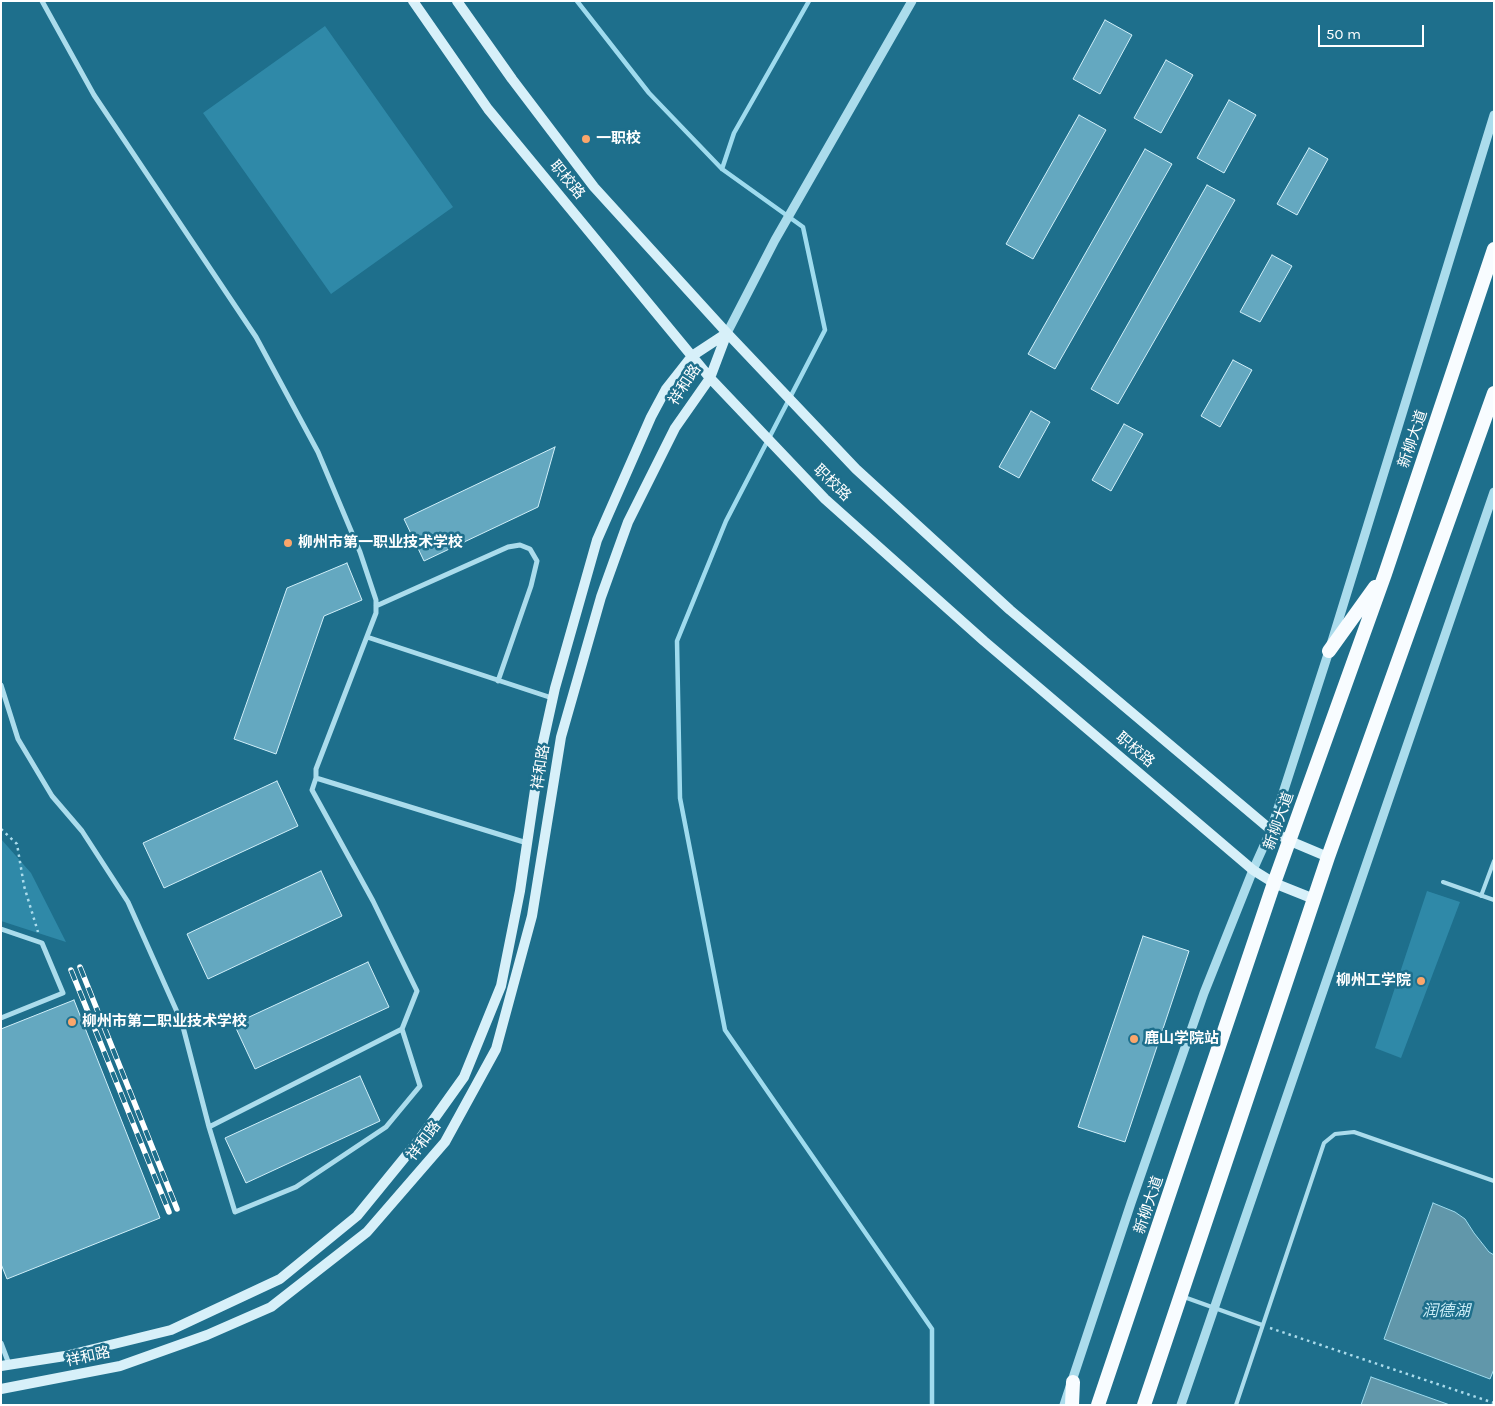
<!DOCTYPE html>
<html>
<head>
<meta charset="utf-8">
<style>
	body { margin:0 }
	#map { position:relative; width:1495px; height:1406px; overflow:hidden; background:#1e6f8c; font-family:Karla,sans-serif }
	canvas { display:block }
	.frame { position:absolute; inset:0; border:2px solid #fff; pointer-events:none }
	.scale { position:absolute; left:1318px; top:25px; width:106px; height:22px; box-sizing:border-box; border:2px solid #fff; border-top:0; padding-left:6px; font-size:15px; line-height:18px; white-space:nowrap; color:#fff; -webkit-text-stroke:4px #1e6f8c; paint-order:stroke }
</style>
</head>
<body>
<div id="map">
<canvas width="1495" height="1406"></canvas>
<div class="frame"></div>
<div class="scale">50 m</div>
</div>
<script>
const g = document.querySelector('canvas').getContext('2d');
g.lineJoin = 'round';
function paint(path, color) { g.fillStyle = color; g.fill(path, 'evenodd'); }
const toPath = rows => new Path2D(rows.map(r => 'M' + r).join(''));
function trace(path, color, width, dash) { g.strokeStyle = color; g.lineWidth = width; g.lineCap = dash ? 'butt' : 'round'; g.setLineDash(dash || []); g.stroke(path); }
function write(font, color, halo, rows, align = 'center') {
  g.font = font + ' Karla,"Noto Sans SC",sans-serif'; g.lineWidth = 5; g.setLineDash([]); g.textBaseline = 'middle'; g.strokeStyle = halo; g.fillStyle = color; for (const [text, x, y, turn = 0] of rows) {
    g.save(); g.translate(x, y); g.rotate((+turn || 0) * Math.PI / 180); g.textAlign = isNaN(turn) ? turn : align; if (halo) g.strokeText(text, 0, 0); g.fillText(text, 0, 0); g.restore();
  }
}
const green = toPath([
	[325,26,453,207,331,294,203,113],
	[1,839,31,873,66,942,1,921],
	[1427,891,1460,902,1401,1058,1375,1048]
]);
const water = toPath([
	[1433,1203,1455,1212,1465,1219,1474,1233,1489,1252,1494,1255,1494,1369,1490,1379,1384,1339,1433,1203],
	[1371,1377,1450,1405,1361,1405,1371,1377]
]);
const stream = toPath([
	[577,1,649,93,722,169,803,227,825,330,726,521,677,641,680,798,725,1030,932,1329,932,1405],
	[722,169,734,133,809,1]
]);
const building = toPath([
	[1105,20,1132,35,1100,94,1073,79,1105,20],
	[1166,60,1193,75,1161,133,1134,118,1166,60],
	[1229,100,1256,115,1224,173,1197,158,1229,100],
	[1079,115,1106,130,1033,259,1006,244,1079,115],
	[1309,148,1328,159,1297,215,1277,204,1309,148],
	[1145,149,1172,164,1055,369,1028,354,1145,149],
	[1207,185,1235,200,1118,404,1091,389,1207,185],
	[1272,255,1292,266,1260,322,1240,312,1272,255],
	[1233,360,1252,370,1220,427,1201,416,1233,360],
	[1031,411,1050,422,1019,478,999,467,1031,411],
	[1124,424,1143,434,1111,491,1092,480,1124,424],
	[555,447,538,507,424,561,404,519,555,447],
	[347,563,362,600,324,616,276,754,234,739,287,588,347,563],
	[277,781,298,826,164,888,143,843,277,781],
	[321,871,342,916,208,979,187,934,321,871],
	[1143,936,1189,951,1125,1142,1078,1127,1143,936],
	[368,962,389,1007,255,1069,234,1024,368,962],
	[74,1000,160,1218,7,1279,1,1264,1,1029,74,1000],
	[360,1076,380,1121,246,1183,225,1138,360,1076]
]);
const path = toPath([
	[1,829,17,844,24,886,38,932],
	[1270,1328,1494,1403]
]);
const service = toPath([
	[1443,882,1494,900],
	[1481,896,1494,861],
	[1184,1297,1262,1325],
	[1236,1405,1324,1143,1335,1134,1354,1132,1494,1181]
]);
const minor = toPath([
	[42,1,94,95,256,337,318,452,360,552,376,600,376,613,316,769,316,778,527,843],
	[376,606,508,547,520,545,530,549,537,561,531,586,498,681],
	[367,637,552,698],
	[1,685,18,739,52,796,82,831,128,902,182,1023,209,1127,235,1212,296,1187,386,1127,420,1086,402,1029],
	[1,929,42,943,63,993,1,1018],
	[209,1127,402,1029,417,991,373,901,312,790,316,778],
	[1,1343,9,1364]
]);
const tertiary = toPath([
	[727,333,775,240,912,1],
	[1064,1405,1131,1203,1204,993,1253,870,1271,830,1329,651,1494,115],
	[1181,1405,1494,492]
]);
const secondary = toPath([
	[413,1,488,109,710,378,825,499,984,641,1253,870,1274,883,1314,899],
	[457,1,512,79,594,187,727,333,856,469,1010,610,1271,830,1290,841,1328,857],
	[1,1366,65,1356,171,1330,280,1279,357,1216,419,1140,464,1077,501,986,520,891,540,756,555,688,597,540,651,417,666,389,692,356,727,333],
	[1,1389,120,1366,207,1335,271,1307,367,1232,445,1142,496,1049,532,916,561,737,601,597,628,522,675,428,710,378,727,333]
]);
const trunk = toPath([
	[1329,651,1375,587],
	[1072,1405,1073,1382],
	[1098,1405,1274,883,1385,574,1494,249],
	[1144,1405,1328,857,1494,393]
]);
const rail = toPath([
	[80,967,177,1209],
	[71,970,169,1212]
]);
const markers = [
	[586,139,5,"#fba66b"],
	[288,543,5,"#fba66b"],
	[1421,981,5,"#fba66b"],
	[72,1022,5,"#fba66b"],
	[1134,1039,5,"#fba66b"]
];
const poiNames = [
	["一职校",596,139],
	["柳州市第一职业技术学校",298,543],
	["柳州工学院",1411,981,"right"],
	["柳州市第二职业技术学校",82,1022],
	["鹿山学院站",1144,1039]
];
const streetNames = [
	["职校路",567,180,50],
	["祥和路",685,385,-57],
	["新柳大道",1413,439,-71],
	["职校路",832,483,44],
	["职校路",1135,750,40],
	["祥和路",541,767,-81],
	["新柳大道",1279,821,-70],
	["祥和路",424,1141,-53],
	["新柳大道",1149,1205,-71],
	["祥和路",88,1357,-12]
];
const waterNames = [
	["润德湖",1446,1311]
];
paint(green, '#2f89a8');
paint(water, '#6197aa');
trace(water, '#9fdbee', 1);
trace(stream, '#9fdbee', 4.5);
paint(building, '#64a8c0');
trace(building, '#d1eff9', 1);
trace(path, '#abdcec', 2.5, [2.5, 4]);
trace(service, '#abdcec', 4);
trace(minor, '#abdcec', 5);
trace(tertiary, '#abdcec', 9);
trace(secondary, '#d7f0f9', 10);
trace(trunk, '#f8fcff', 14);
trace(rail, '#fff', 5.5);
trace(rail, '#1e6f8c', 4, [11]);
for (const [x, y, r, color] of markers) { const dot = new Path2D(); dot.arc(x, y, r, 0, 2 * Math.PI); g.fillStyle = color; g.fill(dot); trace(dot, '#1e6f8c', 2); }
write('bold 15px', '#fff', '#1e6f8c', poiNames, 'left');
write('15px', '#fff', '#1e6f8c', streetNames);
write('italic 16px', '#c9ecf6', '#1e6f8c', waterNames);
</script>
</body>
</html>
